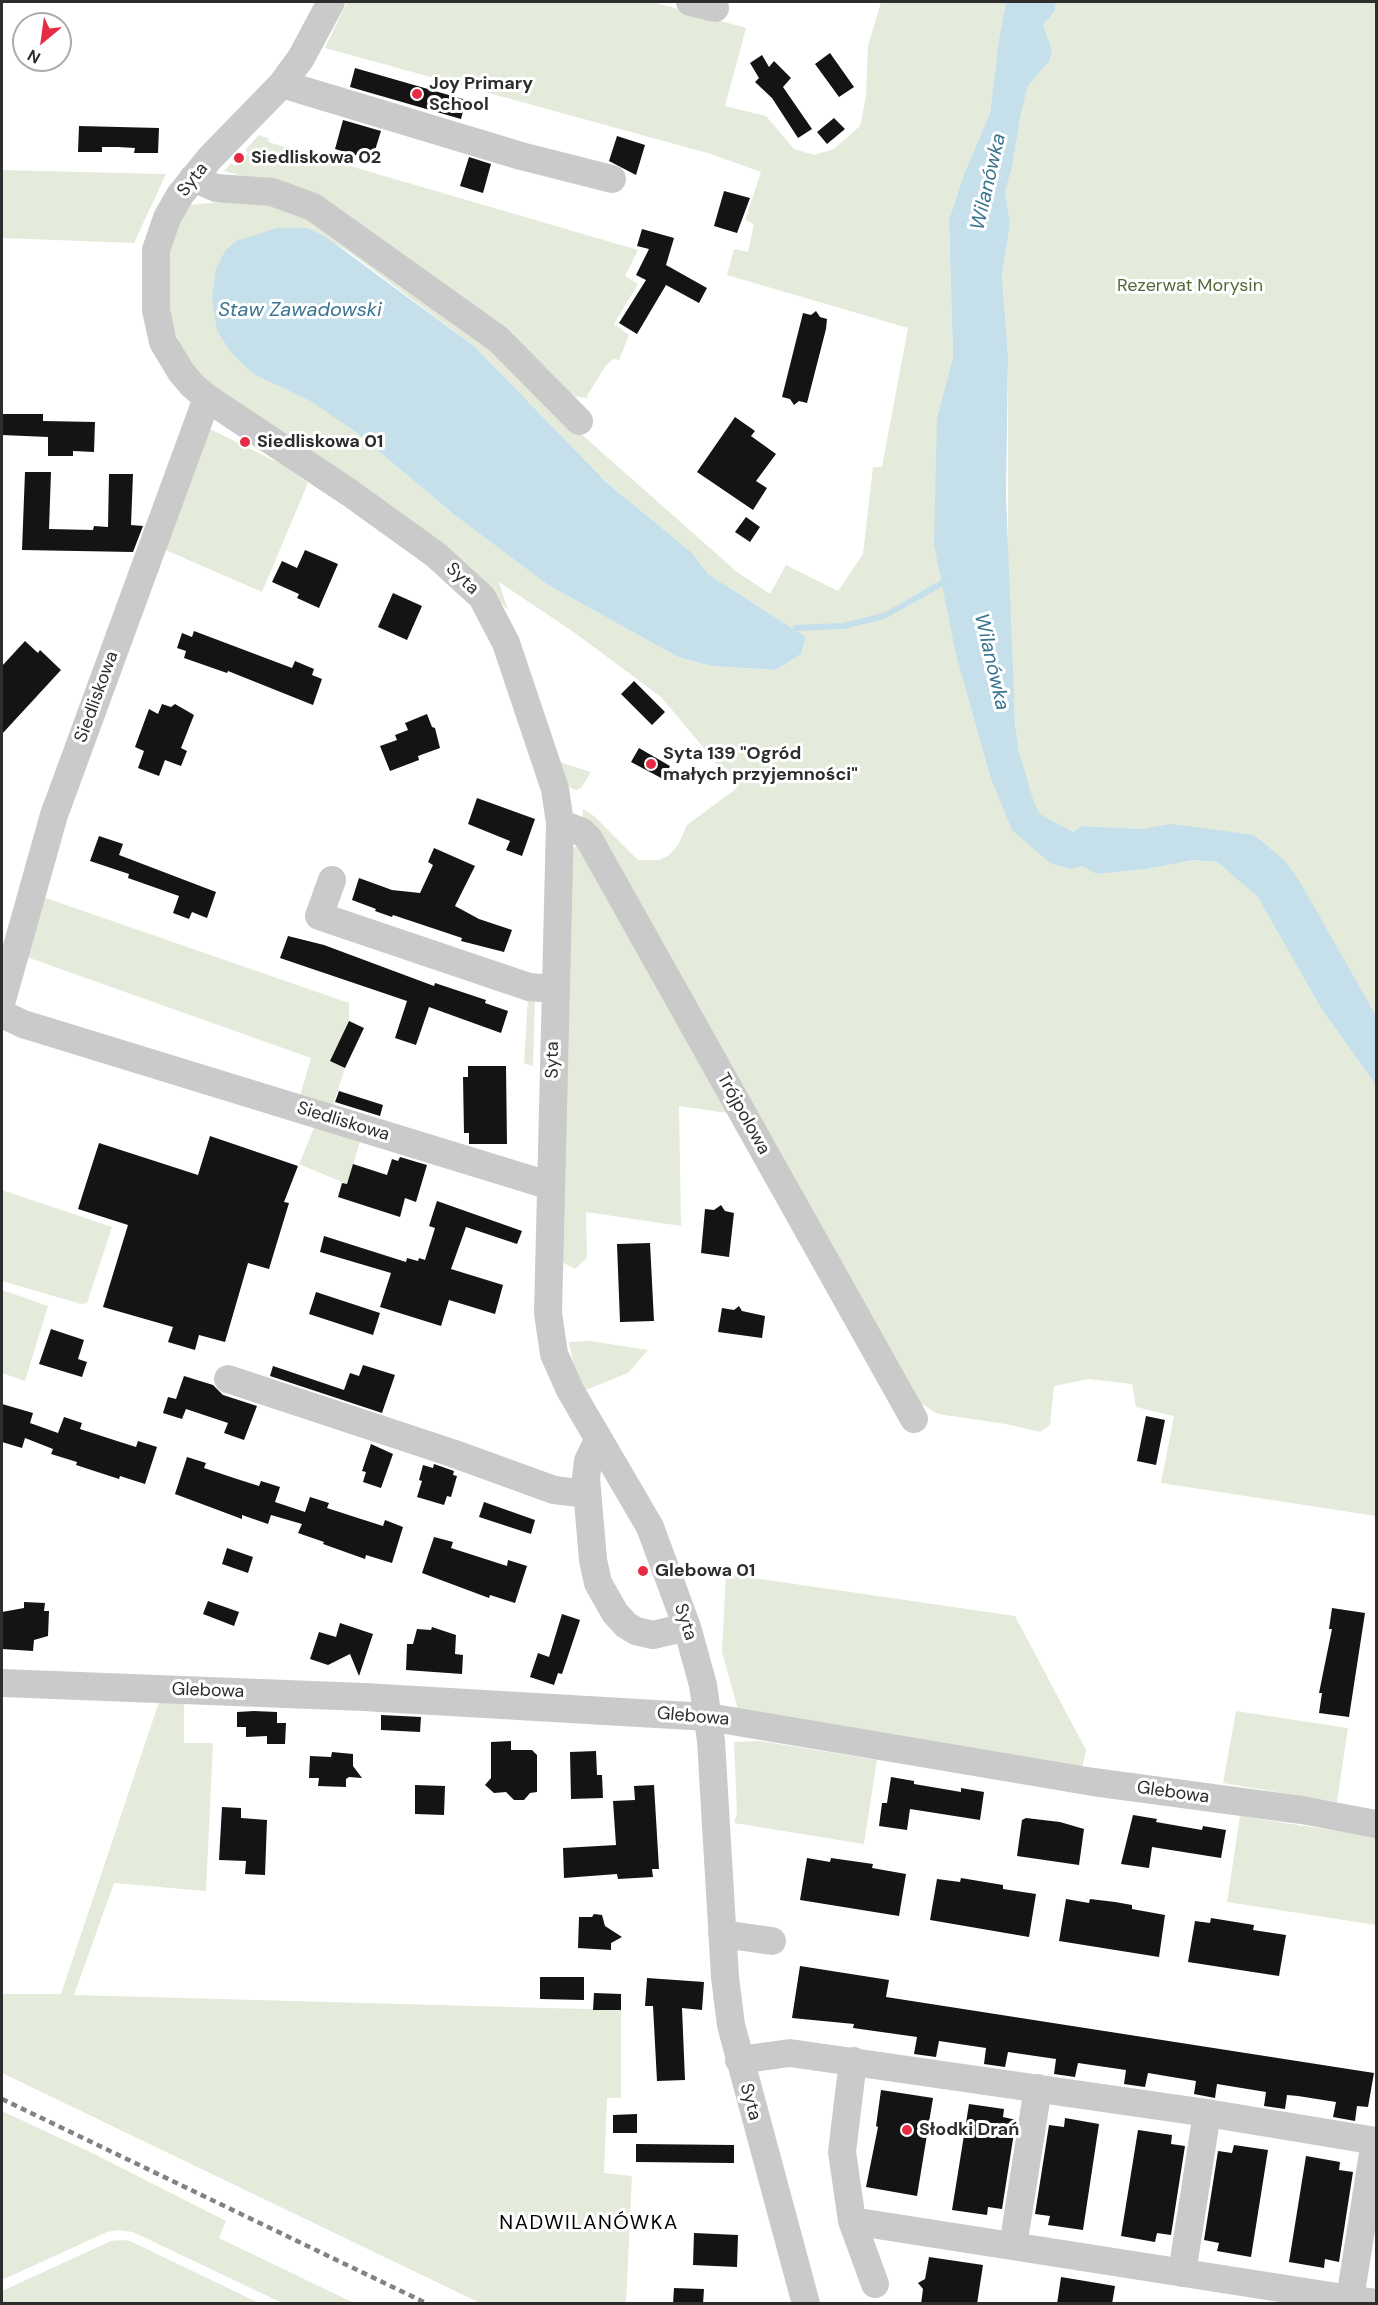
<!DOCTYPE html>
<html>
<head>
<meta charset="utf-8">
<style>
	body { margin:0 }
	#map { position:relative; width:1378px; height:2305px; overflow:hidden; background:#fff; font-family:"DM Sans",sans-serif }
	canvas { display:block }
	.frame { position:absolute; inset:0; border:3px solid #2d2d2d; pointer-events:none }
	.north { position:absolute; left:12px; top:12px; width:60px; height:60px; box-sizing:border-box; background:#fff; border:2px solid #ababab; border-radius:50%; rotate:209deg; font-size:16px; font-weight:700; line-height:24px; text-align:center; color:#2d2d2d }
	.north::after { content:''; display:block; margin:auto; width:21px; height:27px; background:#e72b45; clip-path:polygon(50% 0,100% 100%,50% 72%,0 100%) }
</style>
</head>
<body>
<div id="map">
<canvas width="1378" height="2305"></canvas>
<div class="frame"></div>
<div class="north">N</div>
</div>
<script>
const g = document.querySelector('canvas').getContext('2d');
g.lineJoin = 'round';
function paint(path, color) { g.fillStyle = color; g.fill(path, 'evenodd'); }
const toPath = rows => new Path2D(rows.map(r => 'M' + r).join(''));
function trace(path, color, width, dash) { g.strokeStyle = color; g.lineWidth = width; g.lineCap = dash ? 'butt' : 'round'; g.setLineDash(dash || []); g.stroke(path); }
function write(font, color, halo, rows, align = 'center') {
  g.font = font + ' "DM Sans",sans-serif'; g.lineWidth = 6; g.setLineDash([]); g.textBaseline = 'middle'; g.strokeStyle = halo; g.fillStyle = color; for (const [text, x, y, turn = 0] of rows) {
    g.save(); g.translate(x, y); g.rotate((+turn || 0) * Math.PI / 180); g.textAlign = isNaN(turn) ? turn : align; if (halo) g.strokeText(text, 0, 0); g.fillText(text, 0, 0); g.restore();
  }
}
const green = toPath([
	[347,2,653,2,746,28,725,106,766,116,794,149,814,155,834,149,860,126,866,96,868,46,881,2,1006,2,999,39,990,113,964,174,949,220,953,357,937,418,956,655,990,776,1082,866,1098,874,1147,869,1194,860,1217,862,1257,896,1322,1010,1376,1085,1376,1516,1161,1483,1174,1416,1136,1407,1132,1384,1089,1379,1054,1386,1050,1425,1040,1432,1006,1424,938,1414,909,1396,582,820,583,809,594,816,638,860,659,860,668,856,678,845,687,825,737,788,661,697,575,633,499,582,508,610,492,594,201,377,181,348,165,302,167,262,177,228,189,205,274,197,493,345,580,433,737,572,770,594,786,565,838,591,863,554,873,467,882,467,908,328,727,275,734,249,748,252,754,224,745,220,761,172,711,154,325,48],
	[308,228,349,252,475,347,607,483,691,552,708,574,806,637,801,654,776,670,711,666,678,657,548,585,452,513,356,432,310,401,253,374,232,354,217,331,299,229],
	[1056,2,1376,2,1376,1017,1348,971,1303,887,1142,829,1082,826,1073,832,1040,814,1034,805,1026,778,1017,744,1008,618,1008,356,1002,276,1010,223,1005,191,1012,168,1021,113,1028,86,1050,60,1052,50,1043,25,1055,11],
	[259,135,269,139,268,142,638,250,625,276,638,284,614,324,629,335,619,360,614,359,606,365,587,396,589,398,571,396,298,191,224,171,231,163,235,166,248,153,245,150],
	[2,170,161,174,166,174,134,243,2,238],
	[206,427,283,465,308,483,262,592,161,548],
	[559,762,591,772,581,788,576,790,569,787],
	[578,845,734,1114,679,1106,681,1226,586,1212,587,1258,575,1269,562,1262,572,849],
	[37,895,349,1003,349,1020,331,1061,345,1068,331,1111,298,1102,311,1058,21,955],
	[528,996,535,997,533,1066,524,1063],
	[317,1121,362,1135,347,1184,299,1164],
	[2,1190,112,1227,87,1303,81,1304,2,1281],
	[2,1290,48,1306,25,1381,2,1373],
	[590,1341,648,1350,628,1373,583,1391,574,1368,569,1342],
	[726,1574,1015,1616,1086,1750,1082,1768,739,1713,722,1652],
	[160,1699,184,1700,184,1743,213,1743,206,1891,114,1883,74,1995,621,2010,621,2098,607,2098,604,2173,632,2176,626,2303,480,2303,2,2073,2,1994,61,1994],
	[1236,1711,1348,1728,1337,1802,1223,1783],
	[760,1741,877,1760,864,1844,734,1823,737,1813,734,1742],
	[1240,1816,1376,1837,1376,1925,1227,1902],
	[2,2111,94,2154,226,2221,219,2238,354,2303,282,2303,133,2232,119,2230,107,2232,2,2280],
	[123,2240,130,2241,259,2303,2,2303,2,2291,111,2241]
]);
const water = toPath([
	[1006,2,1056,2,1055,11,1043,25,1052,50,1050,60,1028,86,1021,113,1012,168,1005,191,1010,223,1002,276,1008,356,1006,495,1015,722,1018,748,1034,803,1040,814,1073,832,1082,826,1142,829,1171,824,1254,835,1286,862,1303,887,1376,1016,1376,1085,1322,1010,1257,896,1217,862,1194,860,1147,869,1097,874,1082,866,1070,869,1050,863,1012,830,990,776,956,655,934,544,937,418,953,357,949,220,964,174,990,113,999,39],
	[277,228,308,228,326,237,475,347,607,483,691,552,708,574,806,637,801,654,776,670,711,666,678,657,548,585,452,513,356,432,310,401,253,374,232,354,217,331,212,298,216,269,225,251,236,241]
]);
const stream = toPath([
	[796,628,843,626,884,616,946,581]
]);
const building = toPath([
	[830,53,854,87,839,97,815,64],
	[762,55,769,67,774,61,791,78,783,87,812,129,798,138,772,98,755,82,759,78,750,63],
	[355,68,466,100,461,119,350,87],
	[834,118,845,129,827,144,817,132],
	[343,120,381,131,372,160,335,149],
	[79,126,159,128,158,153,134,153,135,148,118,147,102,147,102,152,78,152],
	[617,136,645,145,636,175,609,161],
	[469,157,491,164,483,193,460,186],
	[724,191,750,198,737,233,714,226],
	[642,229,674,238,666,265,707,288,699,303,666,285,637,334,619,323,646,280,636,275,649,249,637,246],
	[816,311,820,317,827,319,826,329,807,403,799,401,794,405,790,399,782,397,803,313,811,315],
	[2,414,43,414,43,421,95,422,94,452,73,451,73,456,48,456,48,437,2,435],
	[735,417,755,431,751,436,776,454,756,481,767,488,753,510,697,472],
	[25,472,51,472,49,529,93,530,94,526,108,527,109,474,133,474,131,525,143,526,133,552,22,550],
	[746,517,760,527,750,542,735,532],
	[305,550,338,564,319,608,297,598,299,594,272,582,282,561,297,568],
	[393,593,422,606,407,640,378,627],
	[194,631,292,668,295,661,314,669,312,675,322,679,313,705,228,671,227,673,184,658,186,651,177,648,182,633,192,637],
	[25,641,38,653,40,650,61,670,2,734,2,666],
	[634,681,665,712,652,725,621,694],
	[162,704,171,707,175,704,194,715,181,748,187,751,181,766,165,760,159,776,138,768,144,751,135,747,149,709,158,714],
	[427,714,432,727,435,728,440,748,418,756,419,760,390,771,380,746,397,740,395,735,408,730,405,723],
	[639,748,670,766,663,779,631,762],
	[477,798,535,819,522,856,506,850,510,841,468,824],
	[99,836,123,844,119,855,216,892,207,918,192,912,189,919,173,913,179,896,128,878,129,874,90,861],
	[434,848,475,866,455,906,479,919,512,930,504,952,461,941,462,938,393,915,392,917,375,911,376,909,352,900,359,878,392,890,420,893,433,865,428,862],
	[288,936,324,945,434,986,435,983,486,1000,485,1003,508,1011,501,1033,429,1007,416,1045,395,1038,407,1001,280,958],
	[349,1021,364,1028,345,1068,330,1061],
	[468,1066,506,1066,507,1144,469,1144,469,1133,464,1133,463,1077,468,1077],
	[339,1091,383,1105,380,1116,335,1102],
	[210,1136,298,1166,284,1202,289,1203,269,1269,248,1263,225,1342,199,1335,195,1350,168,1342,173,1327,103,1307,128,1225,78,1209,99,1143,198,1175],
	[400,1157,427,1165,416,1202,405,1198,400,1217,338,1197,342,1183,347,1184,353,1164,387,1175,392,1159,398,1161],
	[437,1201,522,1231,517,1244,466,1227,451,1269,503,1285,495,1314,449,1300,441,1326,380,1307,391,1273,320,1252,324,1236,406,1262,407,1258,418,1261,419,1258,425,1260,435,1228,429,1226],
	[721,1205,725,1211,734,1213,729,1257,701,1253,705,1209,714,1210],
	[650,1243,654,1321,620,1322,617,1244],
	[316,1292,380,1313,373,1335,309,1314],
	[739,1306,742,1311,765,1316,762,1338,718,1332,722,1308,734,1310],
	[51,1329,84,1340,78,1359,87,1362,82,1377,39,1364],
	[363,1365,395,1375,382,1413,270,1376,273,1366,344,1390,350,1373,359,1376],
	[184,1376,213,1385,223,1395,257,1406,244,1440,224,1433,228,1423,186,1409,182,1419,163,1413,168,1397,176,1399],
	[2,1404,33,1413,30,1423,58,1433,64,1417,82,1423,80,1429,117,1441,136,1447,138,1441,157,1447,145,1484,120,1476,119,1479,76,1465,77,1462,51,1454,53,1449,25,1438,22,1448,2,1442],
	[1146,1416,1165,1420,1156,1465,1137,1461],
	[371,1444,393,1454,381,1488,363,1482,366,1472,362,1471],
	[187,1457,206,1463,204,1468,237,1479,259,1486,261,1481,280,1487,275,1502,305,1512,310,1497,329,1503,327,1508,361,1519,383,1526,385,1520,403,1527,392,1563,366,1555,365,1559,323,1544,324,1542,298,1533,302,1524,271,1515,268,1524,242,1515,242,1519,175,1494],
	[434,1464,454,1471,453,1475,457,1476,451,1497,447,1496,444,1505,417,1497,422,1481,419,1480,423,1465,433,1468],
	[484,1502,535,1520,531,1534,479,1517],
	[434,1537,453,1542,451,1548,507,1566,508,1560,527,1566,515,1603,490,1595,489,1598,422,1573],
	[227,1548,253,1557,248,1573,222,1564],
	[208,1601,239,1612,234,1626,203,1614],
	[24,1602,45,1603,44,1611,49,1611,48,1636,34,1640,33,1651,2,1649,2,1612,24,1608],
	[1332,1608,1365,1613,1349,1717,1319,1713,1322,1693,1319,1693,1332,1629,1329,1629],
	[562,1614,580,1620,562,1674,558,1673,554,1685,530,1677,538,1653,549,1657],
	[340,1623,373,1634,359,1676,350,1654,328,1665,310,1659,319,1632,336,1637],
	[432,1627,456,1635,455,1654,463,1655,462,1674,406,1670,407,1644,413,1644,417,1629,431,1630],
	[254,1711,277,1712,277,1723,286,1723,285,1744,267,1744,267,1736,246,1737,246,1727,237,1727,237,1712],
	[381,1715,421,1717,420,1732,381,1730],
	[511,1741,511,1750,532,1750,537,1755,537,1792,530,1793,524,1800,514,1800,506,1792,494,1793,485,1785,491,1778,491,1742],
	[596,1751,597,1775,602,1775,603,1798,571,1799,570,1752],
	[332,1752,353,1754,353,1766,362,1778,349,1777,346,1779,346,1787,318,1786,319,1778,309,1778,310,1756,331,1757],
	[891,1777,914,1781,914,1784,961,1792,961,1788,984,1792,980,1820,910,1809,907,1830,879,1826,882,1803,887,1803],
	[415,1785,445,1786,444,1815,415,1814],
	[654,1785,659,1869,652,1869,653,1877,618,1879,617,1874,564,1878,563,1848,616,1845,613,1801,635,1800,634,1786],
	[222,1807,241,1808,241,1818,267,1820,265,1875,245,1874,246,1861,219,1860],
	[1133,1815,1157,1819,1156,1822,1202,1830,1203,1826,1226,1830,1221,1858,1152,1847,1149,1868,1121,1864],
	[1026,1818,1060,1822,1084,1829,1079,1865,1017,1856,1022,1820],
	[807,1858,830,1862,831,1858,873,1864,872,1868,906,1874,899,1916,800,1900],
	[961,1878,1003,1885,1003,1889,1036,1894,1029,1937,930,1920,937,1879,960,1882],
	[1066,1899,1089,1903,1090,1899,1115,1902,1132,1905,1132,1909,1165,1915,1159,1957,1059,1941],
	[594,1914,602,1915,605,1926,622,1937,611,1943,611,1950,578,1948,579,1917,592,1917],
	[1211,1918,1254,1925,1253,1930,1286,1935,1279,1976,1188,1962,1195,1921,1210,1923],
	[800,1966,889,1980,886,1997,1374,2073,1368,2107,1357,2106,1355,2121,1333,2117,1336,2102,1298,2096,1287,2095,1285,2109,1264,2106,1266,2092,1217,2084,1215,2098,1194,2094,1196,2081,1148,2073,1145,2087,1124,2084,1126,2070,1078,2063,1075,2077,1054,2074,1056,2059,1008,2052,1005,2067,984,2064,986,2048,939,2041,936,2057,914,2054,917,2037,853,2028,854,2024,792,2018],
	[540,1977,584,1977,584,2000,540,1999],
	[647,1978,704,1982,702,2010,682,2008,685,2080,657,2081,653,2006,645,2006],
	[594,1993,621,1994,621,2010,593,2010],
	[881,2090,933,2098,917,2196,866,2187,878,2127,876,2126],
	[969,2104,1004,2109,1003,2117,1016,2120,1002,2209,988,2207,987,2215,952,2210],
	[637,2114,637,2133,613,2133,613,2115],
	[1065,2118,1099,2124,1083,2230,1048,2225,1050,2216,1035,2214,1049,2125,1064,2127],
	[1138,2130,1172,2135,1171,2144,1185,2146,1171,2235,1157,2233,1155,2242,1121,2236],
	[636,2144,734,2145,734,2163,636,2162],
	[1234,2145,1268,2150,1251,2257,1217,2251,1219,2243,1204,2240,1218,2151,1232,2153],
	[1306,2156,1340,2162,1339,2170,1353,2172,1339,2262,1325,2259,1324,2268,1289,2262],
	[694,2233,738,2235,737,2267,693,2265],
	[929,2257,983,2265,977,2304,921,2304,923,2289,918,2283,925,2279],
	[1061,2277,1115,2286,1112,2304,1057,2304],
	[674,2288,704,2289,703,2304,673,2304]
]);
const minor = toPath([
	[331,2,301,58,282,84,210,158,180,195,167,218,156,250,156,310,163,342,181,372,192,385,207,398,350,493,436,555,482,597,506,643,555,789,560,823,548,1313,554,1354,570,1390,650,1527,687,1627,703,1685,711,1741,725,1977,731,2025,806,2304],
	[690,2,715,8],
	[282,84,521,156,612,179],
	[193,178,216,188,272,192,313,207,498,339,579,421],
	[560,823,582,832,589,839,914,1419],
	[332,880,319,916,529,987,554,989],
	[2,1000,54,815,207,398],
	[2,1010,4,1015,23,1024,551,1186],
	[228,1379,452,1453,554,1490,587,1494],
	[598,1440,588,1461,586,1478,593,1560,598,1583,615,1613,626,1625,636,1631,653,1635,687,1627],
	[2,1683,364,1697,708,1717,1093,1782,1302,1810,1376,1824],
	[722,1934,772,1941],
	[739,2060,790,2053,1207,2113,1376,2141],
	[853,2061,842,2152,852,2221,875,2284],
	[852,2221,1376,2303],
	[1013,2246,1038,2088],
	[1182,2273,1207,2113],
	[1350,2299,1375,2141]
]);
const rail = toPath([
	[2,2099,428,2304]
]);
const markers = [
	[417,94,6,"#e72b45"],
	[239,158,6,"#e72b45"],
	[245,442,6,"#e72b45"],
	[651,764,6,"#e72b45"],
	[643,1571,6,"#e72b45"],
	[907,2130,6,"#e72b45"]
];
const poiNames = [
	["Joy Primary",429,84],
	["School",429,105],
	["Siedliskowa 02",251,158],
	["Siedliskowa 01",257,442],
	["Syta 139 \"Ogród",663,754],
	["małych przyjemności\"",663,775],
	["Glebowa 01",655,1571],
	["Słodki Drań",919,2130]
];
const streetNames = [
	["Syta",193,180,-52],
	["Syta",462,579,43],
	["Siedliskowa",97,697,-70],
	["Syta",553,1060,-89],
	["Trójpolowa",743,1114,61],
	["Siedliskowa",343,1122,17],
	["Syta",685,1622,72],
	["Glebowa",208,1691,2],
	["Glebowa",693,1717,5],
	["Glebowa",1173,1793,8],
	["Syta",750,2102,75]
];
const parkNames = [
	["Rezerwat Morysin",1190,286]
];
const waterNames = [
	["Wilanówka",989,182,-77],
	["Staw Zawadowski",300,311],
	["Wilanówka",991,662,77]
];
const neighbourhoodNames = [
	["NADWILANÓWKA",589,2224]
];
paint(green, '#e4ebda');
paint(water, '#c5dfeb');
trace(stream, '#c5dfeb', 6);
paint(building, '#141414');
trace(minor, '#cacaca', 28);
trace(rail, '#828282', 4.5, [6, 4.5]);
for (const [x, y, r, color] of markers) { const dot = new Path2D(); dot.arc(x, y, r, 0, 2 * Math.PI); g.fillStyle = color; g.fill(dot); trace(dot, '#fff', 2); }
write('bold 18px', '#2d2d2d', '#fff', poiNames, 'left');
write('18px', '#2d2d2d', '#fff', streetNames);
write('18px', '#53693a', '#fff', parkNames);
write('italic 20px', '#3a7490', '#fff', waterNames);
g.letterSpacing = '1.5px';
write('20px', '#000', '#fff', neighbourhoodNames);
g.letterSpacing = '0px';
</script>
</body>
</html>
